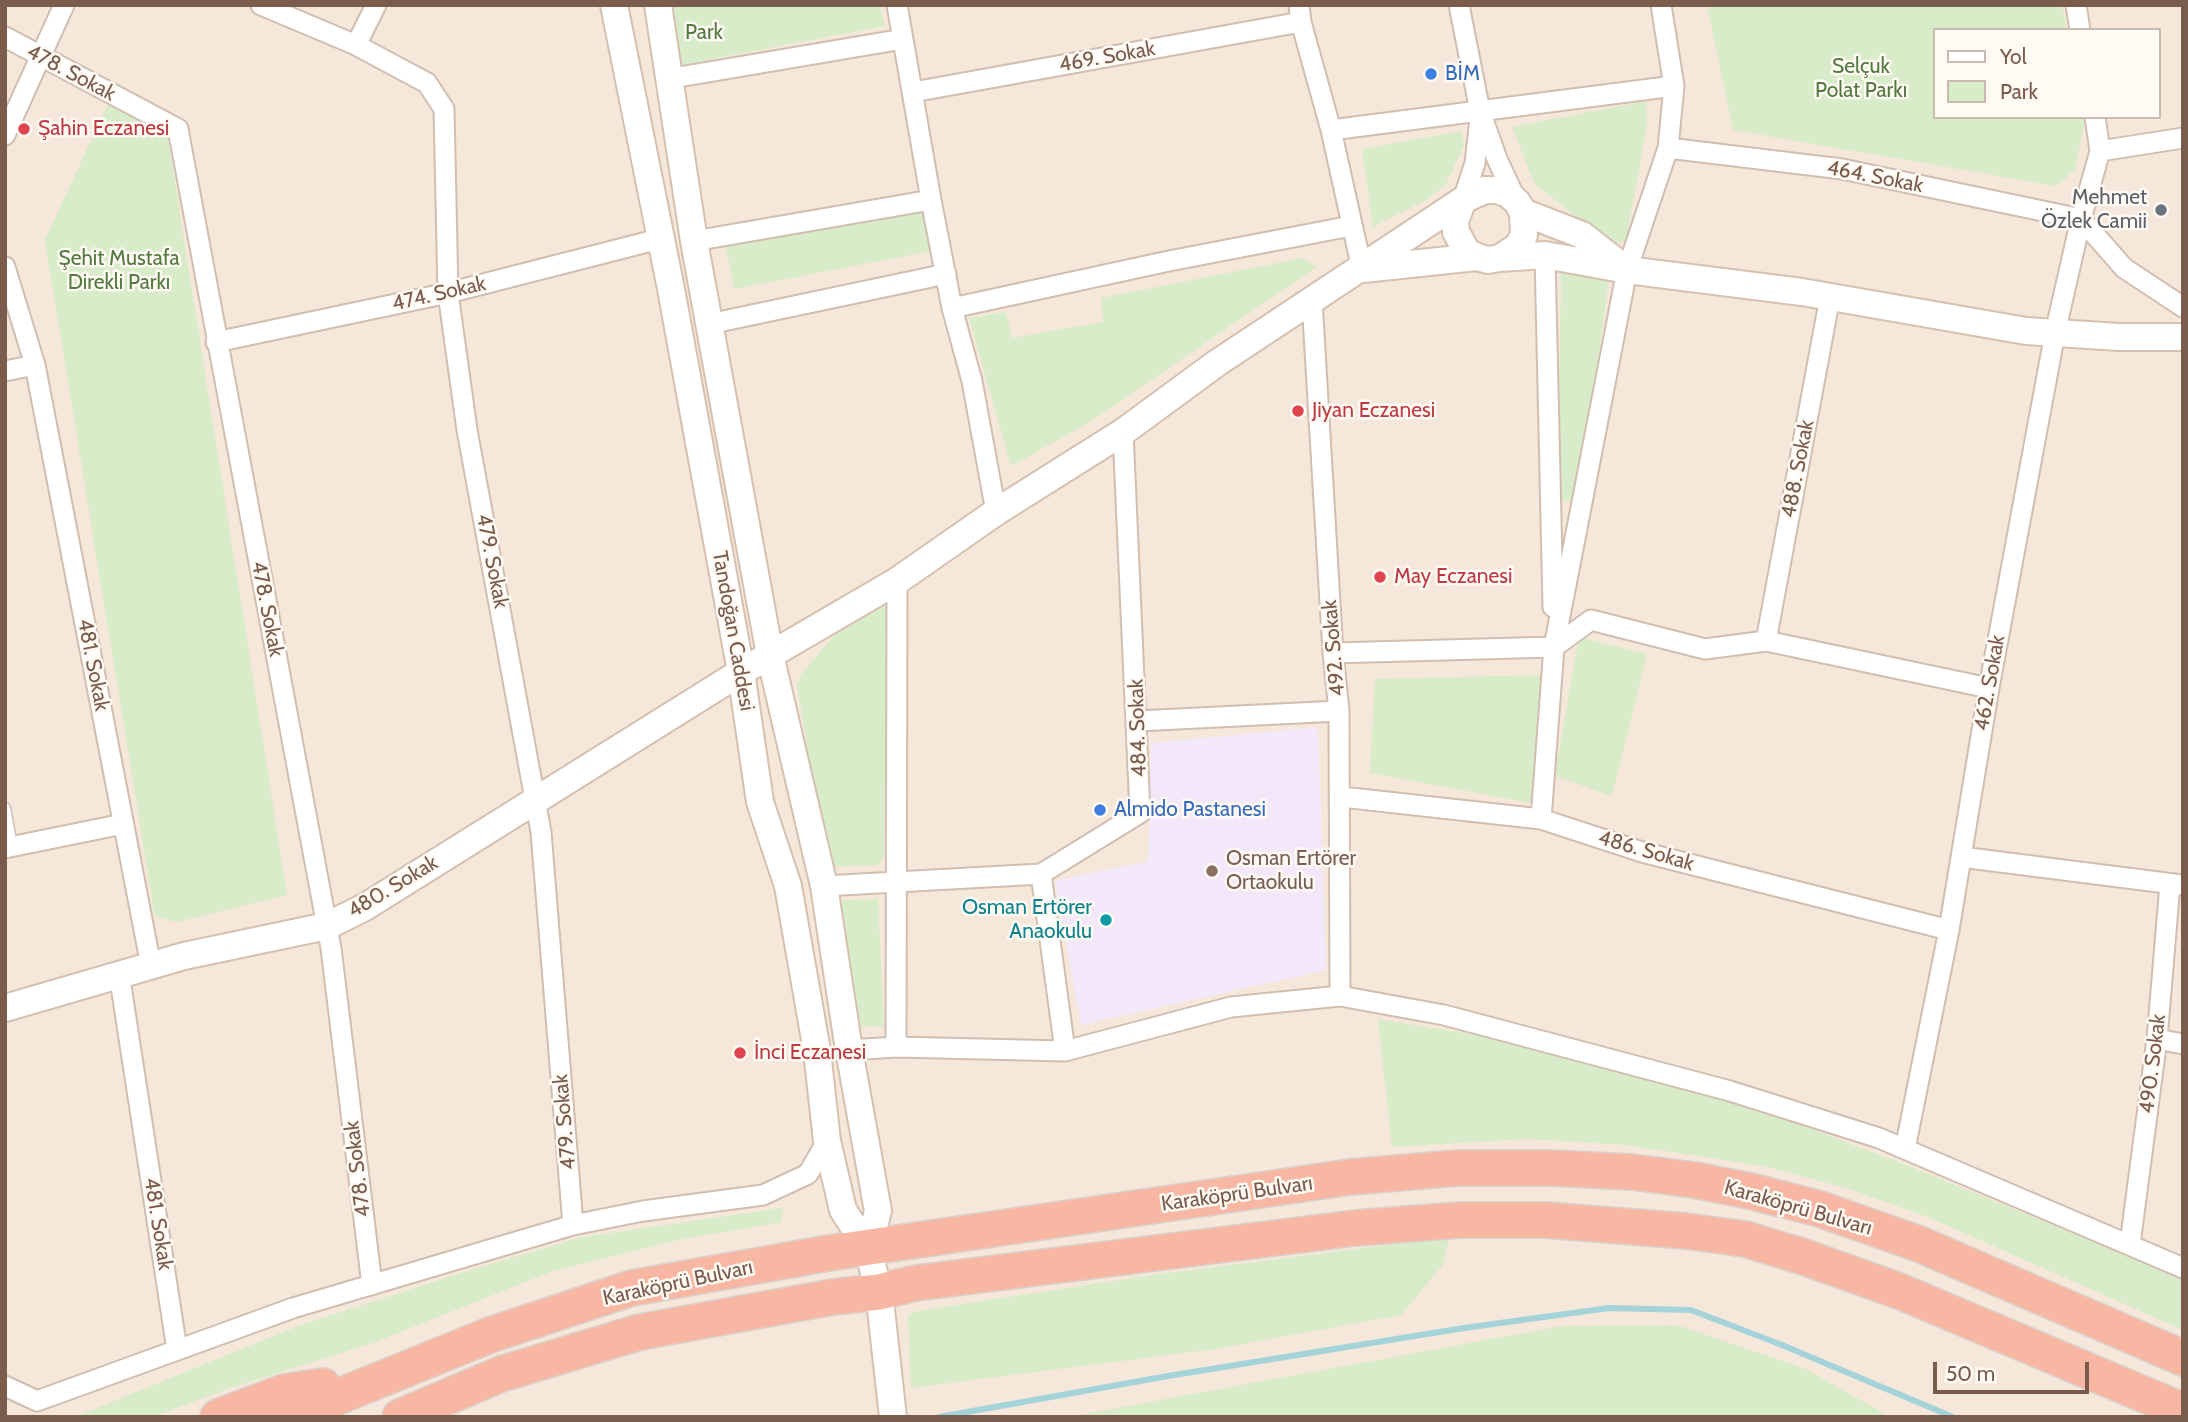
<!DOCTYPE html>
<html>
<head>
<meta charset="utf-8">
<style>
	body { margin:0 }
	#map { position:relative; width:2188px; height:1422px; overflow:hidden; background:#fdf6ec; font-family:Cabin,sans-serif }
	canvas { display:block }
	.frame { position:absolute; inset:0; border:7px solid #7a5c4d; pointer-events:none }
	.legend { position:absolute; left:1933px; top:28px; width:228px; height:91px; box-sizing:border-box; background:#fffaf3; border:2px solid #cabbb1; margin:0; padding:9px 12px; list-style:none; font-size:21px; color:#7a5c4d }
	.legend li { display:flex; align-items:center; gap:14px; height:35px }
	.legend b { width:35px; border:2px solid #cabbb1 }
	.scale { position:absolute; left:1933px; top:1362px; width:156px; height:32px; box-sizing:border-box; border:4px solid #7a5c4d; border-top:0; padding-left:9px; font-size:21px; line-height:24px; white-space:nowrap; color:#7a5c4d; -webkit-text-stroke:5px #fffaf3; paint-order:stroke }
</style>
</head>
<body>
<div id="map">
<canvas width="2188" height="1422"></canvas>
<div class="frame"></div>
<ul class="legend">
<li><b style="height:9px;background:#fff"></b>Yol</li>
<li><b style="height:19px;background:#d8ecc9"></b>Park</li>
</ul>
<div class="scale">50 m</div>
</div>
<script>
const g = document.querySelector('canvas').getContext('2d');
g.lineJoin = 'round';
function paint(path, color) { g.fillStyle = color; g.fill(path, 'evenodd'); }
const toPath = rows => new Path2D(rows.map(r => 'M' + r).join(''));
function trace(path, color, width, dash) { g.strokeStyle = color; g.lineWidth = width; g.lineCap = dash ? 'butt' : 'round'; g.setLineDash(dash || []); g.stroke(path); }
function write(font, color, halo, rows, align = 'center') {
  g.font = font + ' Cabin,sans-serif'; g.lineWidth = 5; g.setLineDash([]); g.textBaseline = 'middle'; g.strokeStyle = halo; g.fillStyle = color; for (const [text, x, y, turn = 0] of rows) {
    g.save(); g.translate(x, y); g.rotate((+turn || 0) * Math.PI / 180); g.textAlign = isNaN(turn) ? turn : align; if (halo) g.strokeText(text, 0, 0); g.fillText(text, 0, 0); g.restore();
  }
}
const residential = toPath([
	[5,5,2183,5,2183,1417,5,1417],
	[1934,30,2158,30,2158,117,1934,117]
]);
const education = toPath([
	[1318,727,1326,970,1081,1025,1055,881,1148,861,1151,743]
]);
const green = toPath([
	[675,5,880,5,885,26,680,65,674,11],
	[1707,5,2062,5,2067,30,1934,30,1934,117,2083,117,2084,125,2075,170,2056,186,1733,130],
	[1646,101,1647,124,1626,241,1610,244,1534,183,1512,127],
	[108,104,168,138,287,895,177,922,155,917,45,240],
	[1462,131,1464,146,1445,186,1426,200,1373,227,1362,149],
	[922,204,931,251,734,289,725,242],
	[1303,258,1317,267,1085,425,1011,466,969,318,1006,312,1012,338,1103,322,1101,298],
	[1561,271,1609,279,1580,493,1565,502,1558,498],
	[887,603,884,856,878,865,830,867,826,863,797,685,801,674,841,628],
	[1579,637,1647,654,1612,796,1555,776],
	[1541,675,1531,803,1370,773,1375,679],
	[878,899,884,1027,850,1026,829,901],
	[1378,1019,1476,1035,1651,1078,1801,1125,1911,1167,2183,1278,2183,1330,1930,1218,1846,1188,1763,1166,1626,1145,1528,1139,1392,1147],
	[783,1208,781,1222,682,1239,553,1271,373,1343,230,1388,153,1417,75,1417,298,1326,470,1270,582,1237],
	[1450,1237,1442,1266,1401,1315,1215,1349,911,1388,908,1315,917,1311,1159,1274],
	[1677,1325,1806,1369,1883,1413,1883,1417,1068,1417,1562,1326]
]);
const stream = toPath([
	[939,1417,1168,1376,1464,1328,1609,1308,1691,1310,1782,1345,1953,1417]
]);
const lane = toPath([
	[5,808,12,846]
]);
const street = toPath([
	[261,5,356,45,427,83,444,109,448,293,467,430,541,832,573,1225],
	[897,5,931,200,952,308,972,381,996,512],
	[1299,5,1301,22,1331,130,1674,86],
	[1459,5,1480,111,1497,159,1517,202],
	[2076,5,2080,30],
	[5,37,178,129,331,948,372,1285],
	[356,45,376,5],
	[667,79,903,39],
	[913,92,1301,22],
	[1331,130,1362,269],
	[5,135,64,5],
	[1668,148,1842,169,2081,219,2124,268,2183,307],
	[2100,151,2183,138],
	[1463,200,1475,163,1480,119],
	[694,241,931,200],
	[1545,255,1553,607],
	[5,267,35,365,151,966],
	[1312,300,1333,653,1339,711,1340,996],
	[952,308,1169,261,1351,226],
	[709,324,946,274],
	[216,342,448,293,659,239],
	[5,371,35,365],
	[1766,641,1830,297],
	[1333,653,1554,647,1591,620,1705,649,1766,641,1989,688],
	[1138,721,1339,711],
	[1340,799,1351,798,1541,819,1642,852,1949,930],
	[1541,819,1554,647,1627,270,1668,148,1674,86,1661,5],
	[5,848,123,824],
	[1961,857,2182,885],
	[824,886,1041,874],
	[119,973,177,1350],
	[2157,1039,2183,1044],
	[896,1047,897,581],
	[849,1050,896,1047,1065,1051,1231,1007,1340,996,1444,1015,1730,1091,1879,1138,2183,1268],
	[1065,1051,1041,874,1140,813,1123,432],
	[1905,1149,1949,930,1989,688,2055,333,2081,219,2100,151,2095,117],
	[2130,1244,2157,1039,2170,884],
	[5,1386,37,1401,293,1308,573,1225,643,1211,763,1195,808,1174,827,1141]
]);
const secondary = toPath([
	[614,5,671,289,741,672,760,802,788,886,817,1051,827,1141,843,1210,868,1249,879,1292,893,1417],
	[658,5,694,241,770,655,824,886,849,1050,878,1211,868,1249],
	[1485,190,1497,190,1508,194,1517,202,1523,212,1524,235,1518,246,1500,258,1488,260,1477,257,1467,252,1456,232,1455,221,1463,200,1485,190],
	[1523,212,1582,235,1623,267],
	[1500,258,1545,255,1627,270,1802,292,2026,331,2119,337,2183,337],
	[1363,269,1477,257],
	[5,1008,184,956,327,926,365,907,741,672,897,581,996,512,1123,432,1217,363,1463,200]
]);
const highway = toPath([
	[218,1417,284,1392,323,1386],
	[288,1417,490,1335,632,1288,829,1253,1350,1177,1457,1168,1550,1168,1632,1172,1694,1180,1750,1191,1820,1209,1919,1244,2183,1358],
	[400,1417,501,1374,640,1332,833,1297,879,1292,916,1283,1355,1228,1460,1220,1545,1220,1686,1231,1745,1239,1804,1257,1899,1291,2183,1411]
]);
const markers = [
	[1431,74,7,"#3f7fe0"],
	[24,129,7,"#e0444e"],
	[2161,210,7,"#6b7280"],
	[1298,411,7,"#e0444e"],
	[1380,577,7,"#e0444e"],
	[1100,810,7,"#3f7fe0"],
	[1212,871,7,"#8d6e63"],
	[1106,920,7,"#0f9aa8"],
	[740,1053,7,"#e0444e"]
];
const parkNames = [
	["Park",704,33],
	["Selçuk",1861,67],
	["Polat Parkı",1861,91],
	["Şehit Mustafa",119,259],
	["Direkli Parkı",119,283]
];
const streetNames = [
	["469. Sokak",1107,57,-10],
	["478. Sokak",71,73,28],
	["464. Sokak",1875,177,11],
	["474. Sokak",439,294,-13],
	["488. Sokak",1798,469,-79],
	["479. Sokak",492,561,79],
	["478. Sokak",267,609,79],
	["Tandoğan Caddesi",733,631,80],
	["492. Sokak",1334,648,-95],
	["481. Sokak",93,665,79],
	["462. Sokak",1990,683,-80],
	["484. Sokak",1138,728,-92],
	["486. Sokak",1646,851,16],
	["480. Sokak",393,887,-31],
	["490. Sokak",2153,1064,-83],
	["479. Sokak",565,1122,-95],
	["478. Sokak",358,1169,-97],
	["Karaköprü Bulvarı",1237,1194,-8],
	["Karaköprü Bulvarı",1798,1208,16],
	["481. Sokak",158,1224,81],
	["Karaköprü Bulvarı",678,1283,-12]
];
const shopNames = [
	["BİM",1445,74],
	["Almido Pastanesi",1114,810]
];
const healthNames = [
	["Şahin Eczanesi",38,129],
	["Jiyan Eczanesi",1312,411],
	["May Eczanesi",1394,577],
	["İnci Eczanesi",754,1053]
];
const worshipNames = [
	["Mehmet",2147,198],
	["Özlek Camii",2147,222]
];
const educationNames = [
	["Osman Ertörer",1226,859],
	["Ortaokulu",1226,883]
];
const cultureNames = [
	["Osman Ertörer",1092,908],
	["Anaokulu",1092,932]
];
paint(residential, '#f5e8da');
paint(education, '#f3e8fa');
paint(green, '#d8ecc9');
trace(stream, '#a5d3da', 6);
trace(lane, '#d1beb0', 13);
trace(street, '#d1beb0', 23);
trace(secondary, '#d6c0b0', 30);
trace(highway, '#dad1cd', 38);
trace(lane, '#fff', 10);
trace(street, '#fff', 19);
trace(secondary, '#fff', 26);
trace(highway, '#f7b7a3', 35);
for (const [x, y, r, color] of markers) { const dot = new Path2D(); dot.arc(x, y, r, 0, 2 * Math.PI); g.fillStyle = color; g.fill(dot); trace(dot, '#fffaf3', 2.5); }
write('21px', '#537a41', '#fffaf3', parkNames);
write('21px', '#7a5c4d', '#fffaf3', streetNames);
write('21px', '#366cbe', '#fffaf3', shopNames, 'left');
write('21px', '#be3a42', '#fffaf3', healthNames, 'left');
write('21px', '#5b616d', '#fffaf3', worshipNames, 'right');
write('21px', '#785e54', '#fffaf3', educationNames, 'left');
write('21px', '#0d838f', '#fffaf3', cultureNames, 'right');
</script>
</body>
</html>
